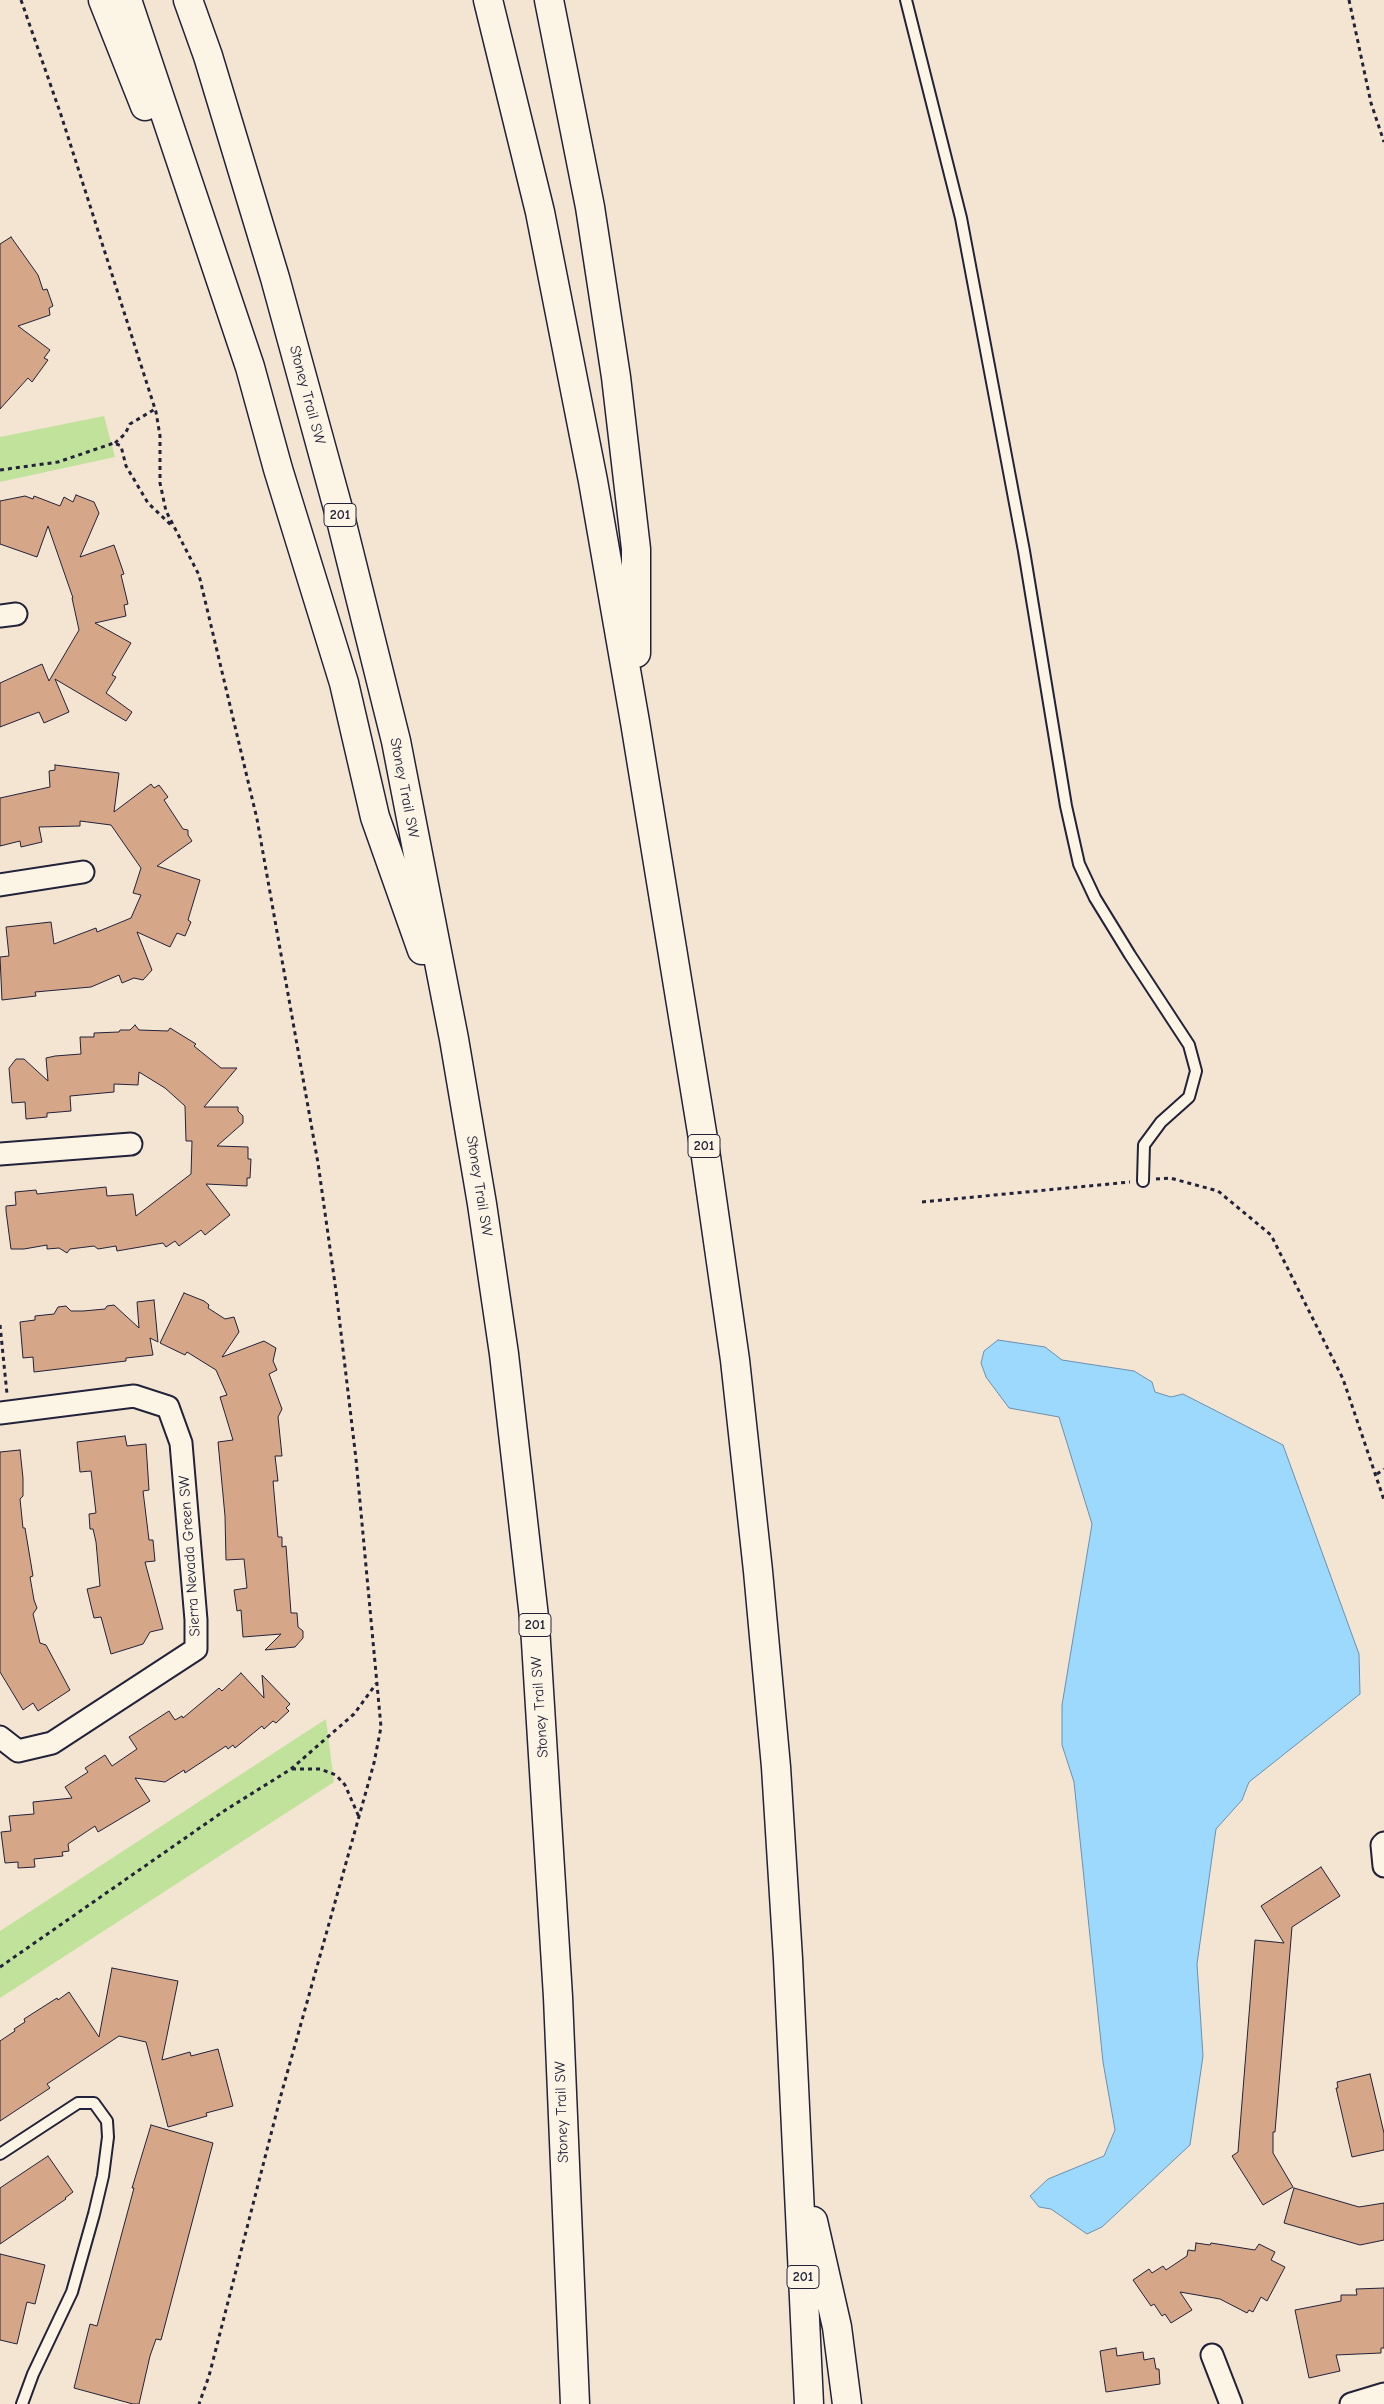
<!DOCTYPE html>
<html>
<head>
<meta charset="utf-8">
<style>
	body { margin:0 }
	canvas { display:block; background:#f4e5d2 }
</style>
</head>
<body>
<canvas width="1384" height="2404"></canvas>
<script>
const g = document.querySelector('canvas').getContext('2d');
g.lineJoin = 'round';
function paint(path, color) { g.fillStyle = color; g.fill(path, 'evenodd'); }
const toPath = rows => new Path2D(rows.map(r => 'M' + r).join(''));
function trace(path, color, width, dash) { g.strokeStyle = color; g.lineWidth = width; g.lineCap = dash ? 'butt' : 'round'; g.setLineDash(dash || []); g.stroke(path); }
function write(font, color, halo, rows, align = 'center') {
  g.font = font + ' "Comic Neue",sans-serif'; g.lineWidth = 4; g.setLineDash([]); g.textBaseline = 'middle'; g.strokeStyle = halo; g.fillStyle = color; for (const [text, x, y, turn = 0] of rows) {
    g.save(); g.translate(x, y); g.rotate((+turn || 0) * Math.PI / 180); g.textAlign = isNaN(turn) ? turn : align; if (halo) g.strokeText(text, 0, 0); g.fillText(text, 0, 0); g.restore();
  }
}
const green = toPath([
	[104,416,115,457,0,482,0,437],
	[326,1719,334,1782,0,1998,0,1931]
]);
const water = toPath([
	[998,1340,1045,1347,1062,1360,1134,1371,1152,1382,1155,1392,1171,1397,1183,1394,1283,1445,1359,1654,1360,1694,1249,1782,1242,1800,1216,1829,1197,1964,1203,2056,1190,2145,1102,2227,1087,2234,1051,2209,1039,2207,1030,2196,1048,2179,1104,2156,1115,2130,1103,2062,1074,1782,1062,1745,1062,1705,1092,1524,1059,1417,1009,1408,986,1377,981,1363,984,1351,998,1340]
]);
const building = toPath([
	[11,237,38,275,43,290,47,289,53,306,49,308,50,315,18,326,50,350,44,358,48,360,32,382,28,378,0,409,0,244,11,237],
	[76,495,94,502,99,513,80,557,114,545,124,574,121,575,128,604,124,605,126,616,95,623,131,643,112,675,116,677,106,693,132,712,126,721,55,679,69,712,44,723,39,712,0,727,0,683,42,664,49,681,79,630,72,598,73,598,48,526,37,557,0,544,0,501,25,496,33,499,34,496,60,506,64,497,73,502,76,495],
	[55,765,119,773,114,812,151,784,154,788,159,785,168,797,164,800,183,829,188,830,188,835,192,841,157,866,200,880,188,920,191,922,185,936,177,933,170,947,137,932,152,970,143,980,134,978,122,983,119,975,91,987,35,992,36,996,2,1000,0,957,9,956,6,927,51,922,54,944,96,928,97,932,131,918,141,895,133,893,141,868,111,825,80,821,80,826,39,827,42,842,21,847,20,841,0,846,0,798,50,787,49,771,55,770,55,765],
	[135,1025,139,1030,168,1031,170,1028,196,1044,194,1046,221,1068,237,1068,204,1107,238,1107,238,1111,243,1116,243,1123,217,1146,248,1147,248,1159,251,1159,250,1178,247,1178,247,1186,206,1184,230,1215,205,1235,201,1230,179,1246,175,1241,166,1247,163,1243,117,1251,116,1246,98,1249,94,1246,70,1249,67,1253,59,1248,47,1249,47,1245,24,1249,11,1249,6,1211,6,1206,16,1205,15,1192,36,1190,37,1194,106,1187,107,1196,133,1194,136,1216,191,1174,192,1141,186,1141,185,1106,165,1088,139,1072,138,1085,114,1084,114,1092,70,1096,71,1111,47,1113,47,1117,26,1119,25,1102,12,1103,9,1068,16,1059,24,1059,48,1081,46,1058,55,1056,81,1054,80,1037,94,1037,94,1033,119,1032,120,1030,130,1030,135,1025],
	[184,1293,204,1301,209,1305,208,1308,225,1319,234,1317,239,1332,222,1357,264,1341,276,1348,273,1361,277,1370,269,1374,282,1409,278,1417,282,1456,275,1456,278,1481,273,1481,278,1537,282,1537,282,1547,286,1546,291,1613,297,1613,298,1627,303,1631,303,1638,295,1647,265,1650,281,1634,243,1637,241,1610,237,1611,234,1590,247,1588,244,1559,226,1560,225,1516,218,1442,233,1440,220,1397,227,1395,216,1370,187,1352,185,1355,160,1343,184,1293],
	[154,1300,158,1342,150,1338,153,1355,126,1358,126,1361,34,1372,33,1357,23,1358,20,1322,35,1320,35,1316,54,1314,58,1307,66,1306,71,1311,83,1311,105,1309,107,1306,114,1305,139,1328,137,1302,154,1300],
	[125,1436,127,1446,146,1444,149,1490,143,1491,149,1540,153,1540,155,1561,145,1562,163,1629,150,1632,143,1644,111,1654,101,1617,94,1618,87,1589,100,1586,96,1542,93,1529,90,1529,89,1514,96,1513,91,1471,80,1472,77,1442,125,1436],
	[20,1450,23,1478,23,1496,20,1499,23,1528,25,1528,33,1576,30,1577,34,1600,37,1608,33,1614,40,1643,46,1645,70,1690,38,1711,33,1703,23,1710,0,1672,0,1452,20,1450],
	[241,1673,264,1698,262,1675,290,1704,286,1708,289,1711,276,1723,273,1721,264,1729,262,1726,235,1748,233,1745,228,1749,226,1746,185,1773,184,1770,165,1782,135,1778,150,1801,98,1832,95,1826,68,1844,69,1851,62,1852,63,1856,34,1859,35,1867,18,1868,18,1862,5,1863,1,1832,11,1831,9,1816,34,1814,33,1802,72,1798,65,1787,88,1772,85,1768,105,1755,112,1766,137,1749,129,1737,169,1711,175,1720,182,1716,183,1718,219,1688,222,1691,241,1673],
	[1321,1867,1340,1896,1292,1927,1275,2132,1273,2132,1273,2153,1293,2187,1263,2205,1232,2156,1238,2152,1255,1940,1284,1943,1261,1906,1321,1867],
	[112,1968,178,1981,162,2060,190,2052,191,2056,218,2049,233,2106,206,2113,207,2116,168,2127,146,2042,119,2036,47,2084,50,2088,0,2121,0,2041,15,2031,14,2029,25,2022,24,2019,57,1998,58,2000,69,1992,99,2037,112,1968],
	[1370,2074,1384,2133,1384,2150,1352,2157,1336,2088,1338,2088,1337,2082,1370,2074],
	[151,2125,213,2143,161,2340,156,2339,150,2356,139,2404,133,2404,74,2388,90,2324,97,2326,134,2188,132,2188,151,2125],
	[48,2156,73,2192,65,2198,66,2199,0,2244,0,2188,48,2156],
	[1294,2188,1359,2207,1384,2203,1384,2240,1360,2245,1284,2223,1294,2188],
	[1196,2243,1210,2245,1211,2243,1255,2250,1259,2244,1275,2252,1271,2260,1285,2267,1267,2301,1261,2297,1253,2312,1249,2310,1247,2313,1220,2299,1180,2292,1192,2310,1171,2323,1165,2314,1162,2316,1154,2304,1151,2306,1133,2280,1149,2269,1152,2273,1163,2266,1166,2270,1187,2256,1188,2250,1195,2251,1196,2243],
	[0,2254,45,2265,35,2304,27,2302,17,2344,0,2340,0,2254],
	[1384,2288,1384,2348,1381,2348,1381,2353,1336,2355,1340,2371,1309,2378,1295,2310,1341,2301,1341,2295,1357,2295,1356,2289,1384,2288],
	[1116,2348,1117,2356,1143,2352,1144,2360,1154,2358,1156,2369,1159,2369,1160,2384,1106,2392,1100,2351,1116,2348]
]);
const path = toPath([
	[21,0,61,115,156,412,160,436,160,483,166,511,199,575,257,819,318,1163,336,1291,356,1459,381,1727,374,1763,281,2095,209,2376,199,2404],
	[1349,0,1371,103,1384,142],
	[115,443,125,434,130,424,155,409],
	[0,470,58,462,114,443,121,446,126,466,148,503,172,526],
	[1156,1179,1170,1178,1218,1191,1271,1235,1343,1379,1384,1500],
	[922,1202,1130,1182],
	[0,1325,7,1394],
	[1377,1474,1384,1469],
	[292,1769,320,1769,336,1775,345,1785,359,1817],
	[0,1967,224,1811,291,1769,354,1714,376,1684]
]);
const service = toPath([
	[906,0,961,218,1024,551,1066,806,1079,864,1095,898,1130,955,1189,1045,1196,1071,1189,1097,1161,1122,1144,1145,1143,1181],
	[0,2154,78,2103,94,2103,107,2121,108,2137,103,2176,94,2214,72,2292,33,2374,22,2404]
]);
const minor = toPath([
	[0,616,16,614],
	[0,885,83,872],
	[0,1154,131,1144],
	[0,1413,134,1396,168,1407,181,1443,196,1620,196,1649,52,1743,18,1751,0,1737],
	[1384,1843,1382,1845,1384,1866],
	[1212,2355,1231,2404],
	[1351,2404,1384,2394]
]);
const motorway = toPath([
	[103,0,145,106],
	[127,0,250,367,278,469,344,683,375,817,422,950],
	[188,0,208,56,275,278,339,512,396,741,454,1039,482,1204,504,1354,535,1626,558,1997,575,2404],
	[488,0,540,212,593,481,635,722,706,1157,735,1360,758,1571,776,1767,788,1959,809,2404],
	[549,0,590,207,616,377,636,549,636,653],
	[813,2221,837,2327,847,2404]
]);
const shields = [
	[340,515,32],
	[704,1146,32],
	[535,1625,32],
	[803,2277,32]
];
const shieldNames = [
	["201",340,515],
	["201",704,1146],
	["201",535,1625],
	["201",803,2277]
];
const streetNames = [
	["Stoney Trail SW",307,395,75],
	["Stoney Trail SW",404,788,79],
	["Stoney Trail SW",479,1186,81],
	["Sierra Nevada Green SW",190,1556,-94],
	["Stoney Trail SW",540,1707,-94],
	["Stoney Trail SW",562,2112,-92]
];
paint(green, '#c1e29b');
paint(water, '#9cd9fd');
trace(water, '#6b90af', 1);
paint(building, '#d5a688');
trace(building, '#22223b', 1);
trace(service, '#22223b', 14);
trace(minor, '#22223b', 25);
trace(motorway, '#22223b', 31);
trace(path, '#22223b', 3, [4, 4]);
trace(service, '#fcf5e5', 10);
trace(minor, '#fcf5e5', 21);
trace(motorway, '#fcf5e5', 28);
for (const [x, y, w] of shields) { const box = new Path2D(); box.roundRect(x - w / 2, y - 11.5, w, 23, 4); g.fillStyle = '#fcf5e5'; g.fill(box); trace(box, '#22223b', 1); }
write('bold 14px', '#22223b', null, shieldNames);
write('15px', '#22223b', '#fcf5e5', streetNames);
</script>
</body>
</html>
